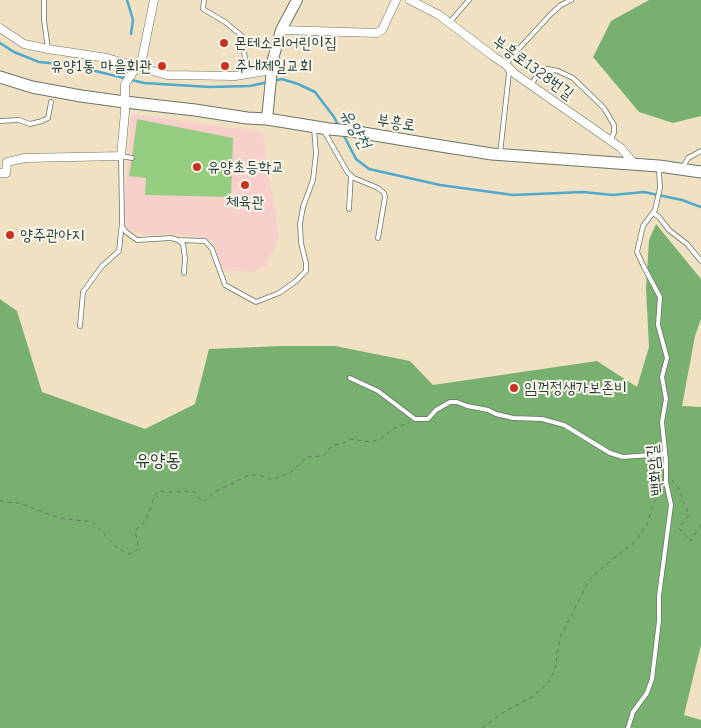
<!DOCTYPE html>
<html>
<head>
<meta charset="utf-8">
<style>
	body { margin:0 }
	canvas { display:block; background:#f0e1c2 }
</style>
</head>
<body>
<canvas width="701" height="728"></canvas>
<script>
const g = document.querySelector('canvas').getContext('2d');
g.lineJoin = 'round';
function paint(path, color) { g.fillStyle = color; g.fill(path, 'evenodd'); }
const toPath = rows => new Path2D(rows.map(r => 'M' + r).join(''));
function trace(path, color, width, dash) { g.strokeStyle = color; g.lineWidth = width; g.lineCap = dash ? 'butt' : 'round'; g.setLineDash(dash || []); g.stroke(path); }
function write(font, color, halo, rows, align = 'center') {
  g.font = font + ' "Comic Neue","Poor Story",sans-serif'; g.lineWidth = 4; g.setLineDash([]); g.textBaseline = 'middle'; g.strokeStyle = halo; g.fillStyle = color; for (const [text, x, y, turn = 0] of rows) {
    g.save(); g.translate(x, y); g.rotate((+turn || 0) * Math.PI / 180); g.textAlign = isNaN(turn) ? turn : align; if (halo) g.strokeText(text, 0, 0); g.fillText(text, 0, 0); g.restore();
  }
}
const built = toPath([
	[131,114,262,132,279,237,266,265,256,272,222,270,214,242,206,238,170,234,142,235,127,228,125,201]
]);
const green = toPath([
	[137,119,233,138,231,197,145,195,146,178,129,176,132,158]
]);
const forest = toPath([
	[649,0,701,0,701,116,673,123,639,112,593,57,611,21],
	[656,224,701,279,701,319,695,336,682,406,701,407,701,645,684,715,701,720,701,728,0,728,0,299,17,311,42,392,145,429,195,404,209,349,282,346,335,346,410,361,433,385,597,361,637,387,649,347,646,288,649,240]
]);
const stream = toPath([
	[127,0,133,20,131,34],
	[0,43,14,52,39,62,71,65,144,83,210,87,250,86,268,82],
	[117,76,123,65],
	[273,81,282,79,298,84,315,92,334,117,339,127],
	[343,134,356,159,369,169,440,185,513,195,583,192,613,195,644,192,682,200,701,207]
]);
const path = toPath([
	[672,480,679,489,689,515,679,528,691,541,701,524],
	[0,500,4,502,19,503,59,518,93,522,116,547,128,554,136,551,139,548,135,531,146,520,155,495,159,491,171,492,193,491,203,502,215,492,249,475,259,475,272,480,291,472,307,457,323,456,333,445,342,444,351,439,370,442,380,439,395,428,410,422],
	[482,728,504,712,532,697,548,683,555,669,560,637,590,579,615,557,634,543,647,525,653,505,662,489]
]);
const service = toPath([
	[44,0,44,20,48,49],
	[204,0,203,9,225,22,242,36,247,74],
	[449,23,469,0],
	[531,85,540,71,548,69,558,71,573,78,604,108,614,125,614,133,610,140],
	[0,121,19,120,30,124,42,121,48,118,51,102],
	[324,131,348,173,354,178,378,188,384,193,385,197,378,238],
	[500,154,509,73,506,65,514,54,551,14,561,5,571,0],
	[683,167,688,158,701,151],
	[349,209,351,175],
	[653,213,659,217,669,230,687,244,701,261],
	[122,226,126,232,137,240,171,238,178,240,205,241,212,249,225,285,256,302,279,293,296,281,306,271,306,263,301,243,300,224,303,207,313,180,316,153,314,129],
	[178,240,183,244,185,258,184,273],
	[80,326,83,292,102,266,119,251,122,222,121,156,132,158],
	[350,378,378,391,415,419,428,419,436,410,450,402,457,402,467,406,488,410,496,414,513,418,542,419,564,425,610,453,623,457,665,454],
	[628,728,633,712,647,693,652,679,659,621,659,596,671,505,666,482,666,461,662,422,666,399,662,377,667,358,658,325,660,297,644,267,637,252,643,226,655,210,660,188,659,169]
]);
const minor = toPath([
	[410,0,439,15,493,56,506,65,515,74,621,148,635,165],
	[0,28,24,44,48,49,107,58,167,75,235,76,272,70],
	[281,30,377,33,382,30,396,0],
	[0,173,6,173,7,162,25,158,121,156,125,112,125,84,142,59,154,0]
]);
const tertiary = toPath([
	[267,119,273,59,281,30,297,0]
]);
const secondary = toPath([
	[0,77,32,87,81,96,125,102,195,110,247,118,267,119,329,129,351,131,441,146,492,154,659,166,701,172]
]);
const markers = [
	[224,43,5,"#c8321e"],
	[162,66,5,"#c8321e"],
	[225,66,5,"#c8321e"],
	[197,167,5,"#c8321e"],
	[245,185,5,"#c8321e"],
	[10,235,5,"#c8321e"],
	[514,388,5,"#c8321e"]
];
const poiNames = [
	["몬테소리어린이집",234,43],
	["유양1통 마을회관",152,66,"right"],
	["주내제일교회",235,66],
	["유양초등학교",207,167],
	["체육관",245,202,"center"],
	["양주관아지",20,235],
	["임꺽정생가보존비",524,388]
];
const streetNames = [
	["부흥로1328번길",533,68,36],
	["부흥로",396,123,9],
	["백화암길",655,470,-96]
];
const waterNames = [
	["유양천",355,129,59]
];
const quarterNames = [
	["유양동",158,461]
];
paint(built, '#f7d0cb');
paint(green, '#96ce81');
paint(forest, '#78b16f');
trace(stream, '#4ea9cc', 2.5);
trace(service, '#687666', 5.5);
trace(minor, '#687666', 9);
trace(tertiary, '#687666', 12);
trace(secondary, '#687666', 13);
trace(path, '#687666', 1, [4, 4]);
trace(service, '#fff', 4);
trace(minor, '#fff', 8);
trace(tertiary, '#fff', 10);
trace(secondary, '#fff', 11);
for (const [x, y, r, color] of markers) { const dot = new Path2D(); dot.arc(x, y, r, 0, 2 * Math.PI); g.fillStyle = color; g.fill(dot); trace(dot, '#fbf7ec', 2); }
write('16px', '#1f3d34', '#fbf7ec', poiNames, 'left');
write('16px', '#1f3d34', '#fbf7ec', streetNames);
write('italic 18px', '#2d5d62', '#fbf7ec', waterNames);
write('19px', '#1f3d34', '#fbf7ec', quarterNames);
</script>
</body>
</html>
